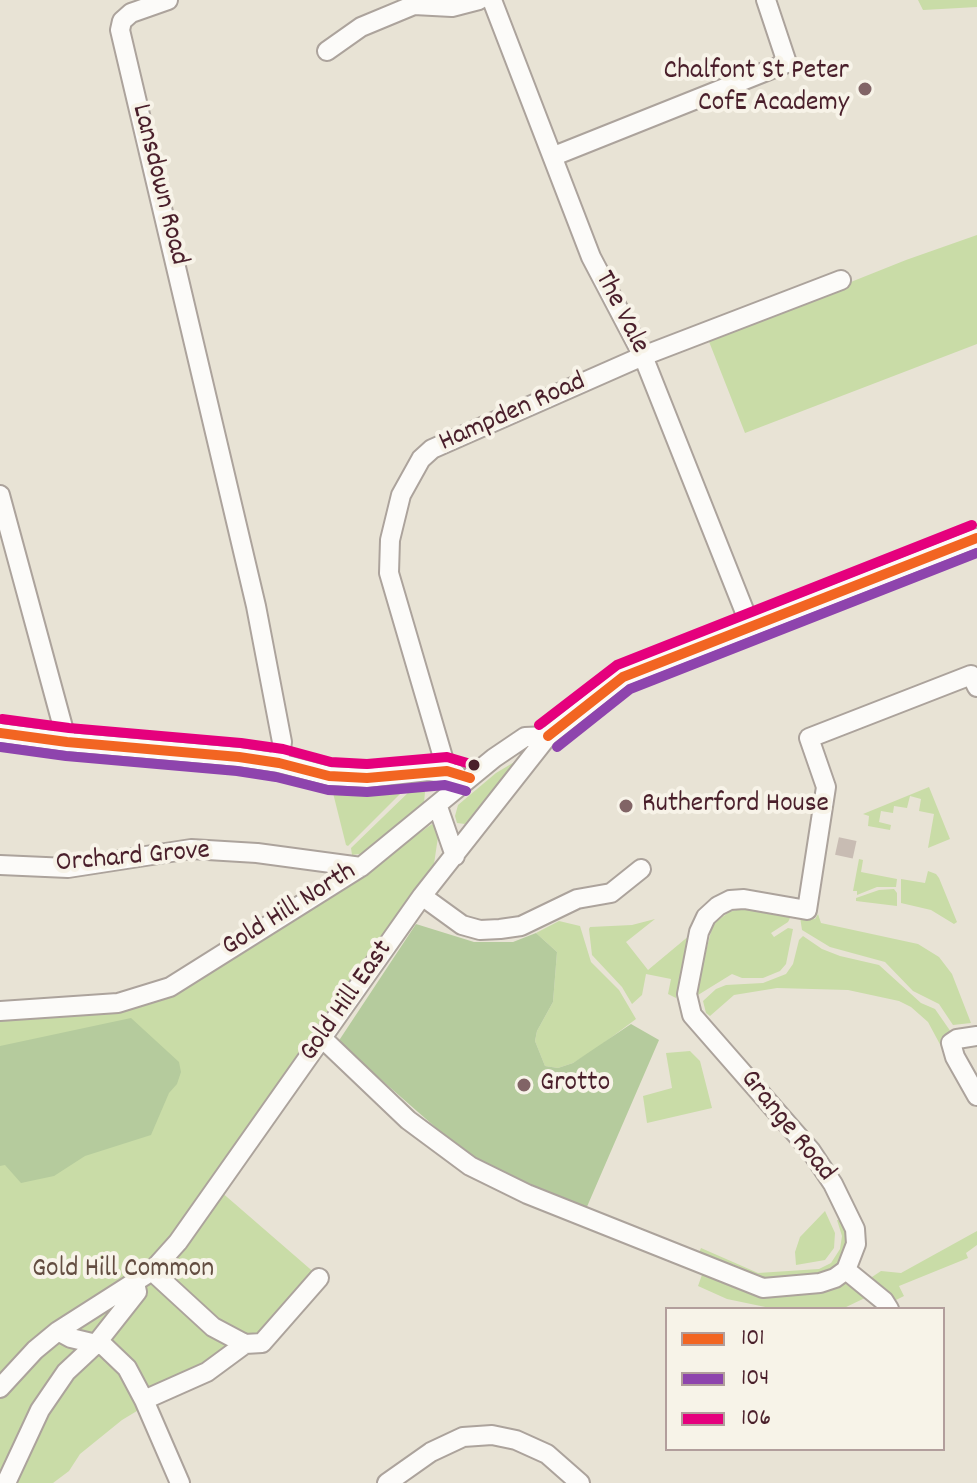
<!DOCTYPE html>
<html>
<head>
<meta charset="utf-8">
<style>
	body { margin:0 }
	#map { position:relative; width:977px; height:1483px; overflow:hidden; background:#e8e3d5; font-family:Dekko,sans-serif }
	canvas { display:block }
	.legend { position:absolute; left:665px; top:1307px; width:280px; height:144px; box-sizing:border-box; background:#f7f3e8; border:2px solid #b29e9c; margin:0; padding:10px 14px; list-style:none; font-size:24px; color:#4a1f2b }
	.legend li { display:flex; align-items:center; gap:16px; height:40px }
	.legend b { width:40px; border:2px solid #b29e9c }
</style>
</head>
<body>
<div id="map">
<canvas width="977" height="1483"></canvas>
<ul class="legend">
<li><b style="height:10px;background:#f26522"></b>101</li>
<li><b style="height:10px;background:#8e44ad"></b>104</li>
<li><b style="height:10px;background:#e5007d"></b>106</li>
</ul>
</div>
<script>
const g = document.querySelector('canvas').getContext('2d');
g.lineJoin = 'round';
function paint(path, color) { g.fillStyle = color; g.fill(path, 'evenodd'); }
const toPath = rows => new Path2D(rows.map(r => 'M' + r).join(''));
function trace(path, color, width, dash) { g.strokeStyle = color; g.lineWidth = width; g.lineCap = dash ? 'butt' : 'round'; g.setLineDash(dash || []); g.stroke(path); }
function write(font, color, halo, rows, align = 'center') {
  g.font = font + ' Dekko,sans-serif'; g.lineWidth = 8; g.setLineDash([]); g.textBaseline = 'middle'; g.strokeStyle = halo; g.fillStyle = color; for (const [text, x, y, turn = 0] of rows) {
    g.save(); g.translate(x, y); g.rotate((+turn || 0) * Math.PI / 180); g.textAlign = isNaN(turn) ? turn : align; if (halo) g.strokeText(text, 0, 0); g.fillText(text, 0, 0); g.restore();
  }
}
const green = toPath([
	[918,0,977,0,977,7,923,10],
	[977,235,977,344,745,433,708,339,906,260],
	[516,761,465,824,457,823,455,816,458,805,496,773],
	[411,783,348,846,346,845,332,789,370,789],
	[415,786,421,787,425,792,424,803,418,808,420,812,367,853,352,855,351,848],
	[929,787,950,839,928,848,934,814,919,811,921,799,910,796,907,808,894,806,893,813,881,811,879,822,891,825,890,830,868,826,869,816,863,814],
	[432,824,435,826,438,837,434,864,398,921,212,1184,317,1275,268,1332,122,1420,80,1454,69,1471,53,1483,0,1483,0,1018,134,1007,155,1002,175,993,371,868],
	[859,859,863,860,861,872,897,879,896,887,877,887,857,895,857,891,853,891],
	[928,871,936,874,939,878,957,922,954,924,931,910,901,903,901,879,925,883],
	[894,889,897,893,897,906,856,901,856,898,879,890],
	[747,907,791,916,788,922,771,933,774,937,788,928,793,929,786,964,780,971,763,978,742,978,732,974,698,995,696,993,700,974,713,924,729,912],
	[818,914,821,923,918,944,939,957,952,974,971,1023,953,1025,939,1004,913,991,885,962,830,947,802,930,800,917,815,919],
	[655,919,626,942,648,970,690,935,676,998,668,994,671,979,646,974,642,995,632,1004,622,987,592,955,589,929,590,927,632,925],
	[559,921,580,926,591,962,619,990,636,1019,593,1051,573,1063,558,1068,545,1066,535,1041,537,1031,553,1002,557,952,536,933],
	[803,936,822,949,840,956,879,965,921,1003,935,1009,951,1032,942,1038,943,1050,928,1022,911,1007,899,1001,848,990,777,988,734,995,710,1016,706,1013,703,1001,716,989,726,985,763,983,786,974,793,964,799,940],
	[690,1051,700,1061,712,1108,647,1123,643,1096,672,1088,666,1053],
	[825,1211,835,1233,834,1248,825,1260,796,1265,795,1252,800,1237],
	[837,1220,845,1221,849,1242,842,1262,826,1274,767,1280,732,1264,725,1267,698,1255,701,1248,758,1273,819,1269,831,1263,840,1249,842,1236],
	[977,1231,977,1245,966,1253,968,1258,899,1286,904,1296,890,1303,869,1279,881,1271,901,1273],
	[703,1272,748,1292,841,1281,867,1297,842,1309,775,1309,727,1299,698,1286]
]);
const forest = toPath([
	[416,924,474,942,513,942,536,933,557,952,553,1002,537,1031,535,1041,545,1066,558,1068,573,1063,631,1024,659,1040,586,1209,548,1197,466,1154,338,1042],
	[131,1018,179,1062,181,1072,177,1084,169,1093,151,1135,85,1156,54,1176,21,1183,5,1165,0,1166,0,1046]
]);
const streetTunnel = toPath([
	[837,846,860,851]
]);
const street = toPath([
	[168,0,131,13,122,21,120,30,256,606,282,742,279,763],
	[492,0,591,257,643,356,750,625],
	[327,51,361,27,414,5,452,7,479,0],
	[554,156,787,63,766,0],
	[0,495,67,742],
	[0,733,67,742,239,757,279,763,329,776,367,778,428,771,456,774],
	[447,771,389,573,390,540,401,495,421,459,432,449,643,356,841,280],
	[438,807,455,856],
	[0,865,68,868,191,849,257,853,361,867],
	[422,896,462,925,480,930,500,929,521,926,577,899,611,893,641,869],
	[0,1011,118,1003,170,987,361,867,494,758,525,737,548,736],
	[977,1036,957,1039,951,1043,955,1057,977,1096],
	[322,1038,408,1120,470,1166,527,1194,763,1288,820,1283,835,1278,846,1270,856,1244,855,1229,833,1184,811,1151,692,1015,687,994,699,932,706,917,718,906,730,900,744,899,807,910,826,787,809,738,971,675,977,687],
	[846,1270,884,1301,889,1309],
	[152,1271,213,1327,245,1344,262,1343,319,1278],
	[135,1283,137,1292,96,1344,104,1346,127,1368,144,1400,180,1483],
	[58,1331,71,1338,96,1344],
	[0,1388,35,1350,58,1331,152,1271,178,1242,422,896,548,736,623,677,977,538],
	[144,1400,207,1372,245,1344],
	[6,1483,40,1410,66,1372,96,1344],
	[387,1483,431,1452,463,1437,492,1435,516,1440,547,1454,580,1483]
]);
const bus1 = toPath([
	[0,733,67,742,239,757,279,763,329,776,367,778,447,771,470,778],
	[548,736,623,677,977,538]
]);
const bus2 = toPath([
	[0,747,66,756,237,771,276,777,328,790,367,792,445,785,466,791],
	[557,747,630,689,977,553]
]);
const bus3 = toPath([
	[2,719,69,728,241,743,283,749,331,762,367,764,447,757,474,765],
	[539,725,617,665,972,525]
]);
const markers = [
	[865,89,8,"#816466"],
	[474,765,7,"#4a1f2b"],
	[626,806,8,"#816466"],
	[524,1085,8,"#816466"]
];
const poiNames = [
	["Chalfont St Peter",849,73,"right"],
	["CofE Academy",849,105,"right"],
	["Rutherford House",642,806],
	["Grotto",540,1085]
];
const streetNames = [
	["Lansdown Road",158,185,76],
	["The Vale",620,313,63],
	["Hampden Road",513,414,-24],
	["Orchard Grove",133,859,-5],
	["Gold Hill North",290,911,-32],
	["Gold Hill East",348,1002,-55],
	["Grange Road",786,1127,51]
];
const parkNames = [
	["Gold Hill Common",123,1271]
];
paint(green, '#c9dca7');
paint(forest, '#b5cb9d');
trace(streetTunnel, '#c8bcb3', 18, [18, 9]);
trace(street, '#aca39c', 22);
trace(street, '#fcfbf9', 18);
trace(bus1, '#f26522', 10);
trace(bus2, '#8e44ad', 10);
trace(bus3, '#e5007d', 10);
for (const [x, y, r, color] of markers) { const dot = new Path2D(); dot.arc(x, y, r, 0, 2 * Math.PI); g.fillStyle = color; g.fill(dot); trace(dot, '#f7f3e8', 3); }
write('28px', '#4a1f2b', '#f7f3e8', poiNames, 'left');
write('28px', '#4a1f2b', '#f7f3e8', streetNames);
write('28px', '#634d41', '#f7f3e8', parkNames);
</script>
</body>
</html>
